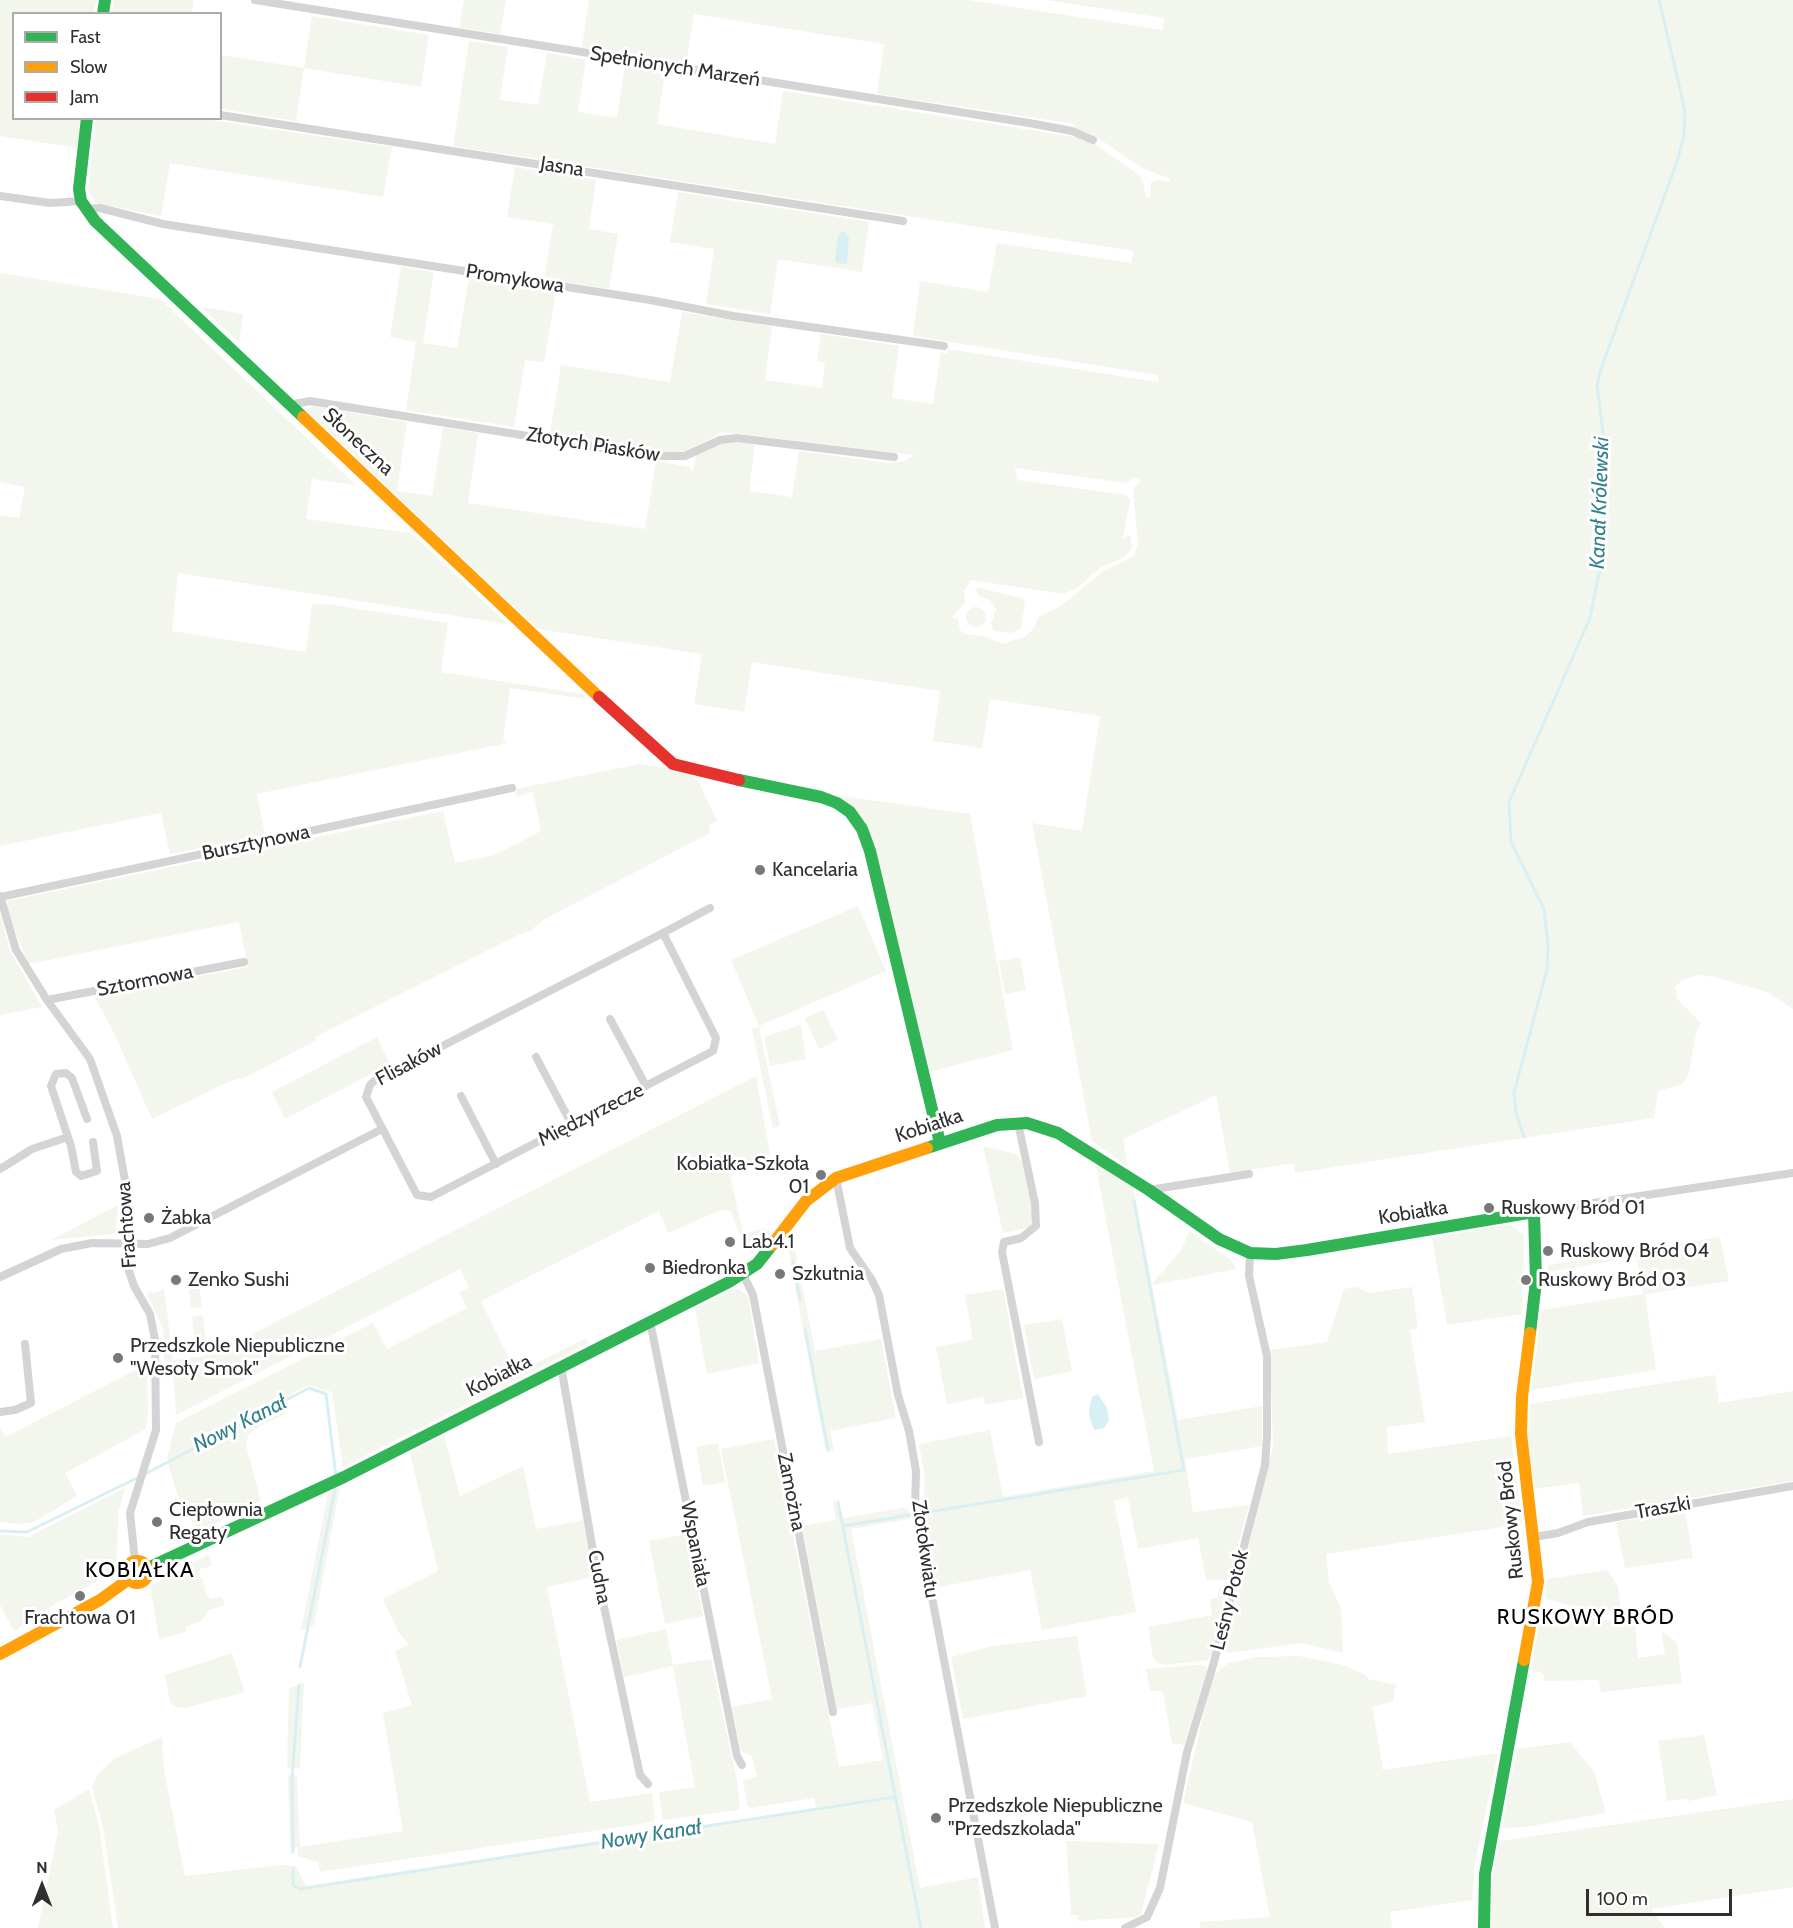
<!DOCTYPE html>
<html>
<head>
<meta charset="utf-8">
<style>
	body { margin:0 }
	#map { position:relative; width:1793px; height:1928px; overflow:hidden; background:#fff; font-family:Cabin,sans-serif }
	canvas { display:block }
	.legend { position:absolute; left:12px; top:12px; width:210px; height:108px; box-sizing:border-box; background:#fff; border:2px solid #acacac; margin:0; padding:8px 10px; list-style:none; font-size:18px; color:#2f2f2f }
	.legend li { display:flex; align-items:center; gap:12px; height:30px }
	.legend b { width:30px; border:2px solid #acacac }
	.north { position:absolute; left:12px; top:1856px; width:60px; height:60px; -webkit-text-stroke:4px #fff; paint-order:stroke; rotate:0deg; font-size:16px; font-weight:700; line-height:24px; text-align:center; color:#2f2f2f }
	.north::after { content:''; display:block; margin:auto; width:21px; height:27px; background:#2f2f2f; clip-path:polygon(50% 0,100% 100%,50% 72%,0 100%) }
	.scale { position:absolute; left:1586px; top:1889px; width:146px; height:27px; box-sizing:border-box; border:3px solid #2f2f2f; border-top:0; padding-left:8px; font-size:18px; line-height:21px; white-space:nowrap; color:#2f2f2f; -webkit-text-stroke:4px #fff; paint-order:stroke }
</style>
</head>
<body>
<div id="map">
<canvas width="1793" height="1928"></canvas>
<ul class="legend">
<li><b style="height:8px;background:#30b455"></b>Fast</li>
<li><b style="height:8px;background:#ff9f0a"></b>Slow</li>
<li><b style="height:8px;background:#e5322d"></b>Jam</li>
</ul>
<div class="north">N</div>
<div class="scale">100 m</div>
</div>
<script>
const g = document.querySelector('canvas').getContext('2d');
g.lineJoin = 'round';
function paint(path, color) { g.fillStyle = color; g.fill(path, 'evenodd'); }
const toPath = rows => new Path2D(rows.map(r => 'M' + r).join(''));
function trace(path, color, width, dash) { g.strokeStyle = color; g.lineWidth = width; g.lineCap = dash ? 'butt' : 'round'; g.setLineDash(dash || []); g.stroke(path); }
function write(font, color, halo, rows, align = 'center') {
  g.font = font + ' Cabin,sans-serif'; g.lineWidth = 6; g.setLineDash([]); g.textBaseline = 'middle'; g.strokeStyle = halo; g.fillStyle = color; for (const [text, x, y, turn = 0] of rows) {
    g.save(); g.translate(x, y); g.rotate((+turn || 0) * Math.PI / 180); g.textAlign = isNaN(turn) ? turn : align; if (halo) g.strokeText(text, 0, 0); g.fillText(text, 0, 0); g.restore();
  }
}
const green = toPath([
	[0,0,97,0,93,13,14,14,14,118,82,119,77,148,0,136],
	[114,0,194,0,192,13,112,13],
	[464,0,506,0,500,34,459,28],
	[589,0,968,0,1163,30,1164,18,1046,0,1793,0,1793,1009,1767,992,1715,977,1697,975,1682,980,1675,987,1678,1000,1701,1023,1696,1033,1688,1077,1683,1084,1658,1091,1654,1118,1295,1173,1294,1163,1230,1173,1216,1095,1123,1139,1128,1167,1092,1141,1032,823,1082,831,1100,716,990,699,982,748,933,741,940,691,752,662,744,712,694,704,702,654,538,629,306,410,313,406,407,422,397,491,432,496,443,427,478,433,468,503,645,529,656,461,689,467,693,472,696,455,719,443,729,441,755,445,749,491,792,497,799,451,887,463,905,461,914,455,722,432,682,454,650,452,550,433,561,365,670,382,682,312,772,326,765,380,822,388,825,363,817,361,821,334,899,346,892,398,933,404,941,352,947,354,948,349,1158,382,1158,375,913,336,920,281,988,292,997,243,1131,263,1134,251,453,146,469,41,508,47,500,100,538,105,547,53,586,60,578,112,617,118,625,66,665,72,657,124,775,144,783,91,1087,139,1138,174,1143,181,1146,198,1150,199,1151,182,1159,180,1168,182,1171,179,1142,168,1092,134,1075,129,1075,124,877,94,884,44,694,14,686,65,582,47],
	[1015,468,1127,483,1134,477,1141,479,1133,490,1138,543,1134,556,1104,571,1059,607,1038,617,1035,626,1027,636,1003,644,983,636,965,634,960,630,958,619,952,617,965,603,964,591,971,580,1064,594,1077,588,1101,567,1125,557,1132,548,1130,535,1123,538,1130,500,1126,495,1017,480],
	[312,16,429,35,421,87,304,68,296,121,221,109,221,55,304,68],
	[96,119,204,119,392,147,383,197,170,163,161,216,94,203,94,199,88,191],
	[515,167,596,180,589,229,618,234,609,289,544,279,553,224,507,217],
	[678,192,869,222,862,272,778,259,770,314,706,304,714,249,670,242],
	[401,267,434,272,423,343,457,348,469,278,556,292,544,362,525,360,514,427,406,410,416,342,390,337],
	[0,273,160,299,356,485,312,479,306,519,411,533,508,624,178,573,172,631,306,652,312,604,327,604,448,623,441,672,583,694,586,699,510,688,503,740,507,743,257,794,265,835,170,854,161,813,0,846,0,515,19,518,25,487,0,482],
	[201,307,243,314,239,342],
	[979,588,1022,598,1025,602,1021,629,1010,633,994,631,991,623,996,609,990,600,978,595,976,589],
	'966 617a10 10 0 1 1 20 0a10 10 0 1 1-20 0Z',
	[639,764,676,769,693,776,699,782,717,821,709,825,710,833,543,920,530,931,518,935,315,1037,317,1040,246,1077,230,1081,152,1119,114,1033,94,996,248,967,239,922,28,964,6,907,7,901,443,811,455,863,495,855,541,831,533,792,517,796,516,789],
	[841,796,970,814,1013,1050,929,1072,872,842,864,821],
	[858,906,886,971,759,1026,731,960],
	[0,912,10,951,42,1007,0,1015],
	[1020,957,1026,990,1005,994,999,961],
	[823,1010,838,1040,819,1049,805,1018],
	[801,1025,806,1059,770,1066,764,1037],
	[759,1027,780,1126,773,1128,752,1029],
	[377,1037,390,1064,285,1119,272,1092],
	[756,1076,770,1154,730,1175,743,1234,764,1228,771,1233,752,1255,740,1235,731,1211,721,1210,668,1233,659,1211,481,1301,516,1373,586,1338,589,1343,343,1467,332,1392,308,1385,289,1395,287,1413,254,1429,248,1435,246,1445,261,1501,198,1532,180,1502,169,1467,167,1458,176,1423,373,1323,387,1349,467,1308,459,1293,469,1287,460,1269,176,1415,173,1375,165,1379,163,1328,147,1293,158,1292,164,1288,173,1360,204,1356,213,1350,215,1344,237,1342],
	[983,1146,1016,1154,1023,1162,1034,1214,1030,1227,1003,1233],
	[1095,1162,1133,1186,1152,1284,1182,1249,1189,1231,1230,1259,1237,1269,1152,1285,1178,1420,1262,1406,1262,1446,1185,1459,1193,1512,1249,1505,1229,1580,1206,1580,1198,1538,1138,1549,1128,1497,1114,1501,1136,1612,1042,1630,1030,1570,938,1587,923,1509,925,1476,919,1444,990,1430,1003,1497,1154,1471],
	[118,1205,116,1230,114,1234,51,1240],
	[1510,1224,1524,1235,1522,1314,1447,1325,1432,1238],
	[796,1237,794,1245,815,1351,881,1339,896,1418,830,1431,834,1450,826,1452,787,1243],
	[1720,1237,1729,1281,1645,1294,1656,1370,1531,1390,1542,1310,1643,1294,1637,1257,1548,1272,1548,1265],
	[199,1283,202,1308,191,1308,188,1285],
	[1357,1287,1369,1293,1412,1287,1418,1328,1410,1330,1425,1422,1387,1427,1388,1454,1511,1436,1522,1524,1326,1554,1329,1582,1341,1609,1343,1653,1302,1643,1228,1653,1224,1649,1273,1446,1270,1350,1327,1342,1344,1289],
	[736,1288,748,1296,759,1363,707,1374,695,1309],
	[1003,1289,1023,1398,985,1405,984,1397,947,1404,936,1347,973,1340,965,1295],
	[203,1315,206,1342,203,1347,196,1348,192,1317],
	[1062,1319,1072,1371,1034,1379,1024,1325],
	[147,1364,148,1414,146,1429,65,1473,77,1496,34,1522,21,1524,0,1522,0,1428,6,1437],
	[1715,1375,1719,1403,1793,1391,1793,1481,1583,1516,1579,1483,1534,1489,1526,1433,1530,1431,1530,1404],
	[444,1435,460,1496,523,1466,536,1529,585,1520,596,1576,547,1587,590,1802,652,1793,655,1819,653,1822,320,1872,318,1862,298,1856,298,1847,290,1848,288,1775,297,1776,300,1847,403,1831,383,1713,412,1705,395,1651,409,1644,399,1633,383,1599,438,1571,410,1453],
	[774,1439,839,1767,883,1760,872,1703,836,1709,822,1648,825,1646,802,1526,836,1520,833,1502,839,1501,843,1518,908,1507,910,1519,851,1529,920,1888,978,1877,985,1928,118,1928,103,1827,92,1787,97,1775,115,1758,162,1737,164,1770,185,1876,281,1865,296,1866,306,1886,816,1808,814,1798,751,1808,747,1805,743,1780,757,1777,752,1756,741,1751,732,1707,772,1699,721,1449],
	[718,1443,725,1482,703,1486,696,1447],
	[340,1487,314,1625,301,1630,328,1493],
	[125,1488,118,1514,117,1558,111,1573,57,1603,14,1631,0,1605,0,1534,28,1537],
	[1685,1511,1693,1558,1625,1568,1616,1522],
	[688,1534,703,1616,665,1624,649,1541],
	[209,1554,212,1566,200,1569,199,1576,203,1580,207,1596,211,1599,222,1596,225,1605,209,1610,201,1621,185,1627,186,1632,159,1639,150,1586],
	[1608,1570,1618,1587,1621,1613,1569,1605,1549,1600,1545,1596,1547,1579],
	[1219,1588,1227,1590,1212,1655,1208,1660,1165,1665,1158,1663,1153,1658,1148,1627,1212,1615,1210,1599,1218,1598],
	[1549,1611,1635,1624,1638,1658,1665,1654,1661,1630,1677,1643,1682,1683,1601,1692,1599,1680,1543,1681,1544,1674,1531,1669,1541,1613],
	[666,1629,673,1665,711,1659,737,1781,740,1806,738,1810,665,1820,662,1818,659,1792,695,1787,673,1666,624,1677,616,1640],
	[1077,1636,1087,1696,963,1719,951,1657,993,1646],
	[232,1653,245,1692,185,1708,175,1707,170,1702,165,1675],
	[1299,1656,1343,1665,1366,1675,1368,1679,1396,1685,1393,1702,1372,1706,1383,1770,1498,1753,1475,1863,1472,1900,1390,1912,1392,1928,1200,1928,1200,1922,1270,1917,1252,1822,1183,1803,1212,1677,1228,1663,1256,1657],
	[1197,1665,1206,1666,1207,1670,1184,1745,1172,1743,1163,1692,1150,1690,1146,1669],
	[304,1683,300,1769,287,1767,289,1688],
	[1704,1735,1717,1795,1689,1801,1684,1799,1667,1801,1658,1741],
	[1570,1742,1594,1772,1606,1813,1525,1827,1501,1828,1517,1749],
	[89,1789,99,1826,113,1928,38,1928,58,1831,54,1810],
	[1793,1799,1793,1887,1651,1909,1665,1928,1490,1928,1492,1882,1499,1841],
	[1066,1841,1159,1844,1141,1914,1136,1917,1078,1921,1078,1915,1071,1915]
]);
const water = toPath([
	[841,232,846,232,849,238,847,264,837,263,835,260,838,236],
	[1098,1394,1107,1408,1109,1420,1104,1428,1094,1430,1089,1415,1090,1404,1092,1397]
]);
const stream = toPath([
	[1524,1137,1516,1113,1514,1093,1547,969,1548,945,1544,909,1511,842,1509,802,1590,618,1603,554,1605,448,1597,385,1602,366,1677,162,1684,135,1685,115,1681,93,1659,0],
	[793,1262,800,1300],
	[805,1329,828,1450],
	[145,1474,309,1388,326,1394,336,1477],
	[838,1502,921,1928],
	[843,1526,1184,1470,1134,1201],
	[0,1531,27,1532,139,1477],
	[300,1667,336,1484],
	[293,1852,292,1780,299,1685],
	[293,1869,293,1885,300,1889,895,1797]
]);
const street = toPath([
	[255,0,1029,123,1072,131,1093,140],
	[220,115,903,221],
	[0,196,50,203,81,201],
	[86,209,100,208,163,224,650,300,733,316,944,346],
	[289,405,310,401,652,456,685,456,720,440,736,438,894,457],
	[0,896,16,950,47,1000,90,1059,117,1136,126,1186,127,1265,134,1286,150,1314,155,1340,156,1430,130,1513,135,1561],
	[0,897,512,788],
	[663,933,716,1038,713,1051,431,1197,417,1195,366,1097,370,1085,374,1081,663,933,710,908],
	[47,1000,244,962],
	[610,1019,646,1086],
	[536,1057,572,1125],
	[461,1096,496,1164],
	[87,1119,72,1078,66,1073,56,1074,51,1086,71,1146,76,1172,81,1176,97,1171,93,1142],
	[1018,1123,1035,1203,1036,1226,1021,1238,1004,1242,1002,1252,1039,1442],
	[0,1169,32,1149,68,1137],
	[836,1178,850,1248,872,1280,879,1295,898,1395,909,1431,916,1471,915,1508,995,1928],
	[1149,1190,1249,1174],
	[1534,1212,1793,1173],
	[743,1274,753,1295,833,1712],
	[0,1277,61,1249,92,1243,148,1244,170,1238,382,1129],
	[650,1321,737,1756,742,1765],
	[561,1366,597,1574,640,1775,648,1784],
	[0,1412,15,1410,31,1403,25,1344],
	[1534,1537,1558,1533,1588,1522,1793,1486],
	[1125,1928,1147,1917,1160,1888,1187,1752,1214,1662,1265,1465,1267,1436,1267,1356,1249,1276,1250,1253]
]);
const fast = toPath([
	[103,14,105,0],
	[87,118,79,189,81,201,95,221,303,417],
	[739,780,821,797,837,803,850,812,862,829,870,851,940,1143],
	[927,1148,997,1125,1027,1123,1058,1133,1149,1190,1219,1239,1250,1253,1276,1254,1307,1250,1534,1212,1536,1281,1530,1333],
	[148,1568,344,1477,729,1282,757,1264,772,1245],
	[1484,1928,1485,1874,1524,1660]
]);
const slow = toPath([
	[303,417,599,697],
	[772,1245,806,1201,836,1178,927,1148],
	'126 1572a11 11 0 1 1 22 0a11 11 0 1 1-22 0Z',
	[0,1654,100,1600,129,1579],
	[1524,1660,1538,1582,1521,1434,1522,1397,1530,1333]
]);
const jam = toPath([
	[599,697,673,764,739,780]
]);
const markers = [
	[760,870,6,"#787878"],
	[821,1175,6,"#787878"],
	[1489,1208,6,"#787878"],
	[149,1218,6,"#787878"],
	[730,1242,6,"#787878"],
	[1548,1251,6,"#787878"],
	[650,1268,6,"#787878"],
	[780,1274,6,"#787878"],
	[176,1280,6,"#787878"],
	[1526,1280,6,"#787878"],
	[118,1358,6,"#787878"],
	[157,1522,6,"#787878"],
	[80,1596,6,"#787878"],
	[936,1818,6,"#787878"]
];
const streetNames = [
	["Spełnionych Marzeń",675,67,9],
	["Jasna",562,167,9],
	["Promykowa",515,279,9],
	["Słoneczna",358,442,43],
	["Złotych Piasków",593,445,9],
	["Bursztynowa",256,843,-12],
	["Sztormowa",145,981,-11],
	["Flisaków",409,1064,-28],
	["Międzyrzecze",591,1115,-27],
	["Kobiałka",929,1126,-18],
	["Kobiałka",1413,1213,-9],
	["Frachtowa",127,1225,-94],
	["Kobiałka",499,1376,-27],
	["Zamożna",791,1492,79],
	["Traszki",1663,1508,-10],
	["Ruskowy Bród",1511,1520,-96],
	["Wspaniała",695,1544,79],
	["Złotokwiatu",925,1549,82],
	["Cudna",599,1577,79],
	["Leśny Potok",1230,1600,-76]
];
const poiNames = [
	["Kancelaria",772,870],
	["Kobiałka-Szkoła",809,1164,"right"],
	["01",809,1187,"right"],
	["Ruskowy Bród 01",1501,1208],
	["Żabka",161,1218],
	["Lab4.1",742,1242],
	["Ruskowy Bród 04",1560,1251],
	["Biedronka",662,1268],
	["Szkutnia",792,1274],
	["Zenko Sushi",188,1280],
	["Ruskowy Bród 03",1538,1280],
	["Przedszkole Niepubliczne",130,1346],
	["\"Wesoły Smok\"",130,1369],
	["Ciepłownia",169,1510],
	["Regaty",169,1533],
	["Frachtowa 01",80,1618,"center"],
	["Przedszkole Niepubliczne",948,1806],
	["\"Przedszkolada\"",948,1829]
];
const waterNames = [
	["Kanał Królewski",1600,503,-88],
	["Nowy Kanał",240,1424,-27],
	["Nowy Kanał",651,1835,-9]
];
const neighbourhoodNames = [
	["RUSKOWY BRÓD",1586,1618]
];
const quarterNames = [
	["KOBIAŁKA",140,1571]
];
paint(green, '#f3f6ec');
paint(water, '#d8f0f4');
trace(stream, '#d8f0f4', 3);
trace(street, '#d4d4d4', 8);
trace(fast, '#30b455', 12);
trace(slow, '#ff9f0a', 12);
trace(jam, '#e5322d', 12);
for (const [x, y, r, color] of markers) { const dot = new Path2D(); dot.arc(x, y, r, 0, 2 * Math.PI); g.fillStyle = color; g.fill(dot); trace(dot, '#fff', 2); }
write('20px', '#2f2f2f', '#fff', streetNames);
write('20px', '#2f2f2f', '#fff', poiNames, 'left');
write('italic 21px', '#32808a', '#fff', waterNames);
g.letterSpacing = '1.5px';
write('21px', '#000', '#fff', neighbourhoodNames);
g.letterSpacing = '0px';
g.letterSpacing = '1.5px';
write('22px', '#000', '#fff', quarterNames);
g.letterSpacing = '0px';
</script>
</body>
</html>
